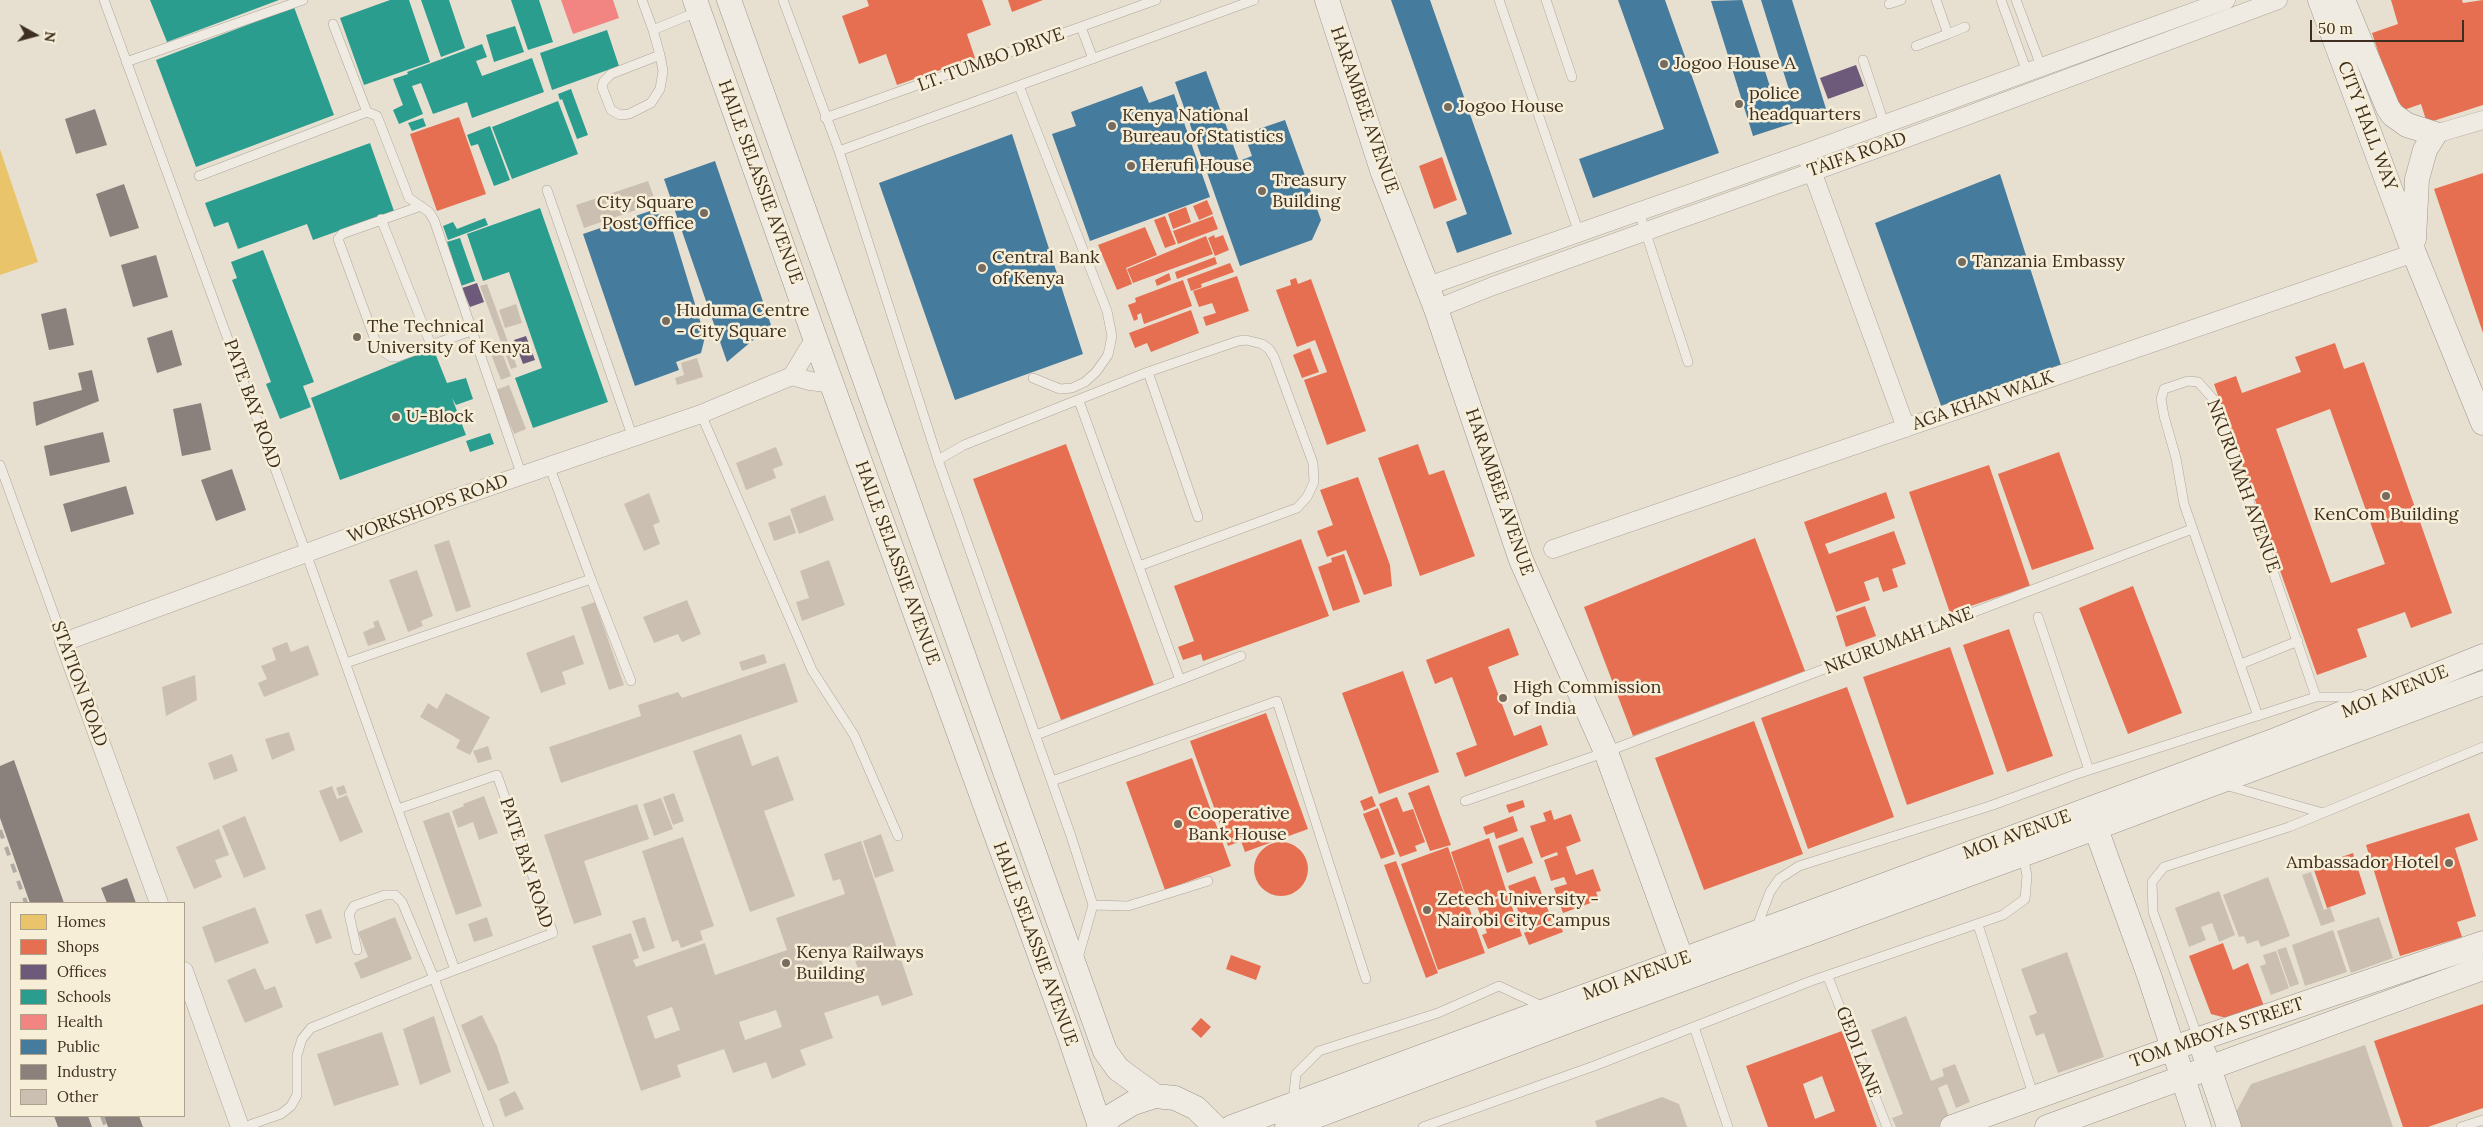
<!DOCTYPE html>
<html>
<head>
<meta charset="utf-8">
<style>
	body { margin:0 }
	#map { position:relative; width:2483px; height:1127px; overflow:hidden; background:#e7e0d1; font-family:Lora,serif }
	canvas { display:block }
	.legend { position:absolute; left:10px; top:902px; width:175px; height:215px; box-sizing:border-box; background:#f7eed8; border:1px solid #ada18e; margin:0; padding:6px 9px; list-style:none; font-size:15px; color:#3d2e20 }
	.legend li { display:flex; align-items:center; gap:10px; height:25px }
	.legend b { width:25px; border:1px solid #ada18e }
	.north { position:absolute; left:10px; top:10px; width:50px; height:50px; -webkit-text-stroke:4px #f7eed8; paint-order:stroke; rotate:97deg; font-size:14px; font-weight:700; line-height:20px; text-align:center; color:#3d2e20 }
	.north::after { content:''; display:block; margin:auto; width:18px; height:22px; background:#3d2e20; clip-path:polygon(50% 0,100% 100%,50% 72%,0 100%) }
	.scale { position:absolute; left:2310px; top:20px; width:154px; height:22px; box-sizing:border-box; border:2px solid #3d2e20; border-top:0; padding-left:6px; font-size:15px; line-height:18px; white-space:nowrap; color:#3d2e20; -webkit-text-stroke:4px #f7eed8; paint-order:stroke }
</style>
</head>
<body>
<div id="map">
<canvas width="2483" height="1127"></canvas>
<ul class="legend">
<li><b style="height:14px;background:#e9c46a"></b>Homes</li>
<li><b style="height:14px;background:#e76f51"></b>Shops</li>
<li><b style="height:14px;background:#6d597a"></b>Offices</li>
<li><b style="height:14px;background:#2a9d8f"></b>Schools</li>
<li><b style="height:14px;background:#f28482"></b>Health</li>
<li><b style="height:14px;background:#457b9d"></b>Public</li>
<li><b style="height:14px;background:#8a817c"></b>Industry</li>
<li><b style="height:14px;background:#cbbfb2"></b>Other</li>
</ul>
<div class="north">N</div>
<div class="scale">50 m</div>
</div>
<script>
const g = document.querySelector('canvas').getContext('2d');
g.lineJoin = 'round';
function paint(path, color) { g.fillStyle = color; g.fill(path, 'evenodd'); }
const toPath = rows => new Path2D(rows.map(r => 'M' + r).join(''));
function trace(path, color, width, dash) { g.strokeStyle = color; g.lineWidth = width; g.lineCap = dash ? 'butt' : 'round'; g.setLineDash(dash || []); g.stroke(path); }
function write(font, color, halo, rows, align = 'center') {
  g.font = font + ' Lora,serif'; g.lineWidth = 5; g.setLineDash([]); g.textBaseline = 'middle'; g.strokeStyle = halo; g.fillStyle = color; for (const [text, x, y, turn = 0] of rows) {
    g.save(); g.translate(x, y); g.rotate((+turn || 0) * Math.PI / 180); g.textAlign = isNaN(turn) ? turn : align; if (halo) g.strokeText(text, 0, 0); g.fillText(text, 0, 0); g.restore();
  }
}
const homes = toPath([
	[0,149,38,262,0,275]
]);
const shops = toPath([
	[867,0,982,0,991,25,967,34,975,58,897,85,886,54,859,64,842,16,869,6],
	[1008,0,1043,0,1012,12],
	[2391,0,2462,0,2463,3,2483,0,2483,105,2427,123,2421,104,2398,112,2372,33,2398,24],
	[459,117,486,194,437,211,410,134],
	[1442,157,1457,200,1434,209,1419,166],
	[2483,173,2483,333,2434,189],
	[1207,200,1213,214,1199,220,1193,206],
	[1186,207,1191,222,1173,229,1168,214],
	[1165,216,1176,244,1165,248,1154,220],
	[1213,216,1218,229,1178,244,1173,231],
	[1145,227,1157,255,1126,268,1132,284,1117,290,1098,245],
	[1214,235,1215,238,1223,235,1229,250,1215,256,1208,238],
	[1206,236,1213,254,1133,283,1127,269],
	[1215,257,1217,264,1177,279,1175,272],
	[1230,263,1234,272,1201,284,1202,287,1191,291,1187,279],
	[1169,273,1171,280,1157,286,1155,280],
	[1237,276,1249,311,1206,326,1203,317,1216,313,1212,303,1199,307,1193,291],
	[1296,278,1298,284,1311,279,1366,431,1327,445,1304,380,1327,372,1315,340,1297,347,1276,290,1291,285,1290,280],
	[1183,280,1192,306,1144,324,1141,313,1137,315,1138,319,1134,321,1128,305,1136,302,1135,298],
	[1191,310,1199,333,1151,352,1147,343,1135,348,1129,333],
	[2335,343,2344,369,2364,362,2452,613,2411,628,2405,612,2357,629,2367,657,2317,675,2214,384,2236,376,2242,393,2301,372,2295,357],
	[2330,409,2385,564,2331,583,2276,429],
	[1310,348,1319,372,1302,378,1293,355],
	[1066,444,1154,685,1061,720,973,479],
	[1418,444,1429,475,1444,470,1475,556,1420,576,1378,458],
	[2059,452,2094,549,2032,570,1998,474],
	[1989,465,2030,586,1950,613,1909,492],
	[1358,477,1390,565,1392,586,1364,595,1346,550,1327,557,1317,531,1333,525,1320,490],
	[1886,492,1895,518,1825,544,1829,554,1894,531,1906,564,1892,569,1898,587,1883,592,1878,577,1864,582,1870,600,1836,612,1804,522],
	[1755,538,1805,671,1633,736,1584,607],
	[1301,539,1329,616,1203,661,1201,654,1183,660,1178,647,1194,641,1174,586],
	[1344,554,1360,602,1333,611,1318,567,1332,562,1331,558],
	[2133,586,2182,713,2128,734,2079,608],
	[1865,606,1876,636,1846,647,1836,616],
	[1509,628,1519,655,1488,667,1514,736,1541,725,1548,745,1465,777,1456,753,1477,745,1452,677,1435,684,1426,660],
	[2009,629,2053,756,2007,772,1963,645],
	[1950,647,1994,774,1907,805,1863,677],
	[1403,671,1439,772,1379,794,1342,693],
	[1847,687,1894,817,1808,849,1761,718],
	[1266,713,1308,829,1245,852,1241,841,1228,846,1190,741],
	[1754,721,1803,854,1704,890,1655,758],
	[1192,758,1231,866,1165,890,1126,782],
	[1429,785,1451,845,1430,851,1408,793],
	[1372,796,1376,806,1364,811,1360,801],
	[1397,797,1403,812,1413,809,1425,842,1415,846,1417,851,1400,857,1379,804],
	[1523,800,1525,807,1509,813,1506,805],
	[1378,808,1395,854,1381,859,1363,814],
	[1551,810,1554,820,1571,814,1581,841,1566,847,1576,875,1593,869,1601,891,1596,892,1599,900,1563,913,1554,888,1567,884,1564,877,1551,881,1544,860,1558,855,1557,852,1541,858,1530,826,1546,821,1543,813],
	[2469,813,2478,840,2455,848,2476,916,2457,922,2462,937,2400,956,2366,845],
	[1513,816,1518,831,1496,839,1494,832,1486,835,1483,827],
	[1523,837,1533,863,1507,873,1498,846],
	[1489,838,1507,893,1469,906,1451,852],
	'1254 869a27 27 0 1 1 54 0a27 27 0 1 1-54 0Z',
	[1448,847,1485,953,1438,970,1401,864],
	[2353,853,2366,894,2327,908,2313,867],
	[1396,861,1438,973,1426,978,1384,865],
	[1535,876,1552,920,1526,930,1508,886],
	[1508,895,1522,936,1488,949,1482,935,1487,933,1477,906],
	[1558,919,1563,932,1529,945,1524,933],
	[2223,943,2233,970,2248,963,2264,1006,2230,1019,2211,1014,2189,956],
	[1231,955,1261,966,1256,980,1226,969],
	[2483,1004,2483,1108,2428,1127,2403,1127,2374,1041],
	[1201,1018,1211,1027,1201,1038,1191,1029],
	[1842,1031,1877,1127,1768,1127,1746,1066],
	[1822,1076,1835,1111,1815,1119,1803,1084]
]);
const offices = toPath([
	[1856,65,1864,86,1828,99,1820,78],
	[477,283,484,302,470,307,462,288],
	[526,336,535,360,523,364,514,340]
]);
const schools = toPath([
	[150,0,279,0,167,42],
	[390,0,409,0,430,62,364,85,340,18],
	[421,0,449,0,465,48,441,57],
	[511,0,539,0,553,42,528,50],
	[294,7,334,115,196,167,156,60],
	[515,26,524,52,494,62,486,35],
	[607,30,619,66,552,90,540,53],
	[482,44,487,57,476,61,482,76,532,58,544,92,472,118,467,102,433,114,421,83,412,86,423,114,399,124,393,110,403,105,393,79,408,74,407,72],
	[571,89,588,135,577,139,562,99,560,100,558,94],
	[558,101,578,154,512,179,492,127],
	[423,118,426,126,412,131,408,123],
	[490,126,510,180,494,186,478,144,471,146,467,135],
	[370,143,394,211,313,240,307,224,238,249,228,222,214,227,205,203],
	[540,208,608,402,533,428,515,378,542,368,509,272,483,281,467,234],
	[485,218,488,225,448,240,443,226,453,222,457,229],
	[460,238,475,281,461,286,447,242],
	[263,250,314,382,303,386,311,407,280,419,266,384,271,382,232,280,237,278,231,262],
	[433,348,447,383,466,378,473,399,456,405,452,398,466,435,340,480,311,398],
	[490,433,494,444,470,452,466,441]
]);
const health = toPath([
	[561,0,613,0,619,18,573,34]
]);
const public = toPath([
	[1391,0,1430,0,1512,234,1457,253,1446,222,1467,214],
	[1618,0,1665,0,1719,153,1593,198,1579,159,1664,129],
	[1742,0,1774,99,1790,93,1761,0,1792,0,1827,112,1753,136,1711,1],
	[1206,71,1239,161,1252,156,1244,134,1285,120,1321,220,1312,240,1240,266,1175,82],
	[1142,86,1149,103,1174,94,1210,197,1090,241,1052,134,1076,126,1071,112],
	[1012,134,1083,354,955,400,879,183],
	[715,161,771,325,727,362,664,179],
	[2000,174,2062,368,1943,411,1875,223],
	[653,210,670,222,705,337,701,353,676,362,679,370,635,386,583,234]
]);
const industry = toPath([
	[95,109,107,145,76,154,65,119],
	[124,184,139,228,110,237,96,194],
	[156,255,168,297,133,307,121,265],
	[66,308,74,345,49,350,41,314],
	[172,330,182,365,157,373,147,338],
	[92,370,99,401,36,426,33,402,82,390,78,373],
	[201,403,211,450,182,456,173,409],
	[103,432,110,462,50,476,44,446],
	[232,469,246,510,216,521,201,480],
	[126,486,134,514,71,532,63,504],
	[14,760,64,903,30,903,0,818,0,766],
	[127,878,136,903,107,903,101,888],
	[54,1116,88,1116,92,1127,58,1127],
	[104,1116,139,1116,143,1127,108,1127]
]);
const building = toPath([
	[648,181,656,203,584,228,576,205],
	[487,284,517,367,511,369,480,286],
	[516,304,522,323,505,328,499,310],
	[499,345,511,376,501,380,489,349],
	[697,358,703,377,677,385,675,378,684,375,681,363],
	[509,385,526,429,514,434,508,420,505,422,493,391],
	[776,447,783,465,773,469,776,478,746,490,736,463],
	[649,493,660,522,653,525,660,544,644,551,624,504],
	[825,495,834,520,799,534,790,509],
	[790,515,796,533,774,541,768,523],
	[449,540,471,607,456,612,434,545],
	[829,560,845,605,802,621,796,602,809,598,800,571],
	[417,570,433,616,421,621,423,626,408,632,389,580],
	[687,600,701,634,682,642,678,634,654,643,643,617],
	[595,602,624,685,609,690,581,607],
	[378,620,386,640,368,646,363,632,375,627,373,622],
	[574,635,584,664,562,672,566,684,541,693,526,653],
	[287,642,291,652,308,645,319,675,264,697,258,683,267,679,261,666,276,660,272,648],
	[764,654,767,663,742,671,739,662],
	[785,663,798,702,561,783,549,747,641,716,638,705,678,692,682,698],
	[195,675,197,700,166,716,162,687],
	[446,693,490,717,470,755,456,748,460,740,420,717,428,703,437,709],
	[289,732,295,750,272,760,265,739],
	[741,734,752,766,778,756,794,800,764,811,795,896,750,912,693,751],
	[488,746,492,759,478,763,473,751],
	[232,754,238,771,214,780,208,763],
	[344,785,347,793,339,796,336,788],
	[332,786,337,799,347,795,363,832,340,842,319,791],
	[674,793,684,821,673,825,663,797],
	[484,796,498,833,479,840,473,822,458,828,452,811,464,806,463,804],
	[661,798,673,829,654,836,643,804],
	[637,804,649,839,584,861,602,915,574,924,544,835],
	[449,812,482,906,456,915,423,821],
	[245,816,266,869,244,878,222,826],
	[219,829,229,855,215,860,222,877,194,889,176,847],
	[881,834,894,871,875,878,863,841],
	[683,837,714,926,700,931,703,940,681,948,678,940,672,942,642,851],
	[861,841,913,995,882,1006,878,995,824,1013,833,1038,800,1050,806,1065,772,1079,766,1062,733,1073,724,1049,677,1065,681,1077,641,1091,592,946,631,933,639,958,633,960,636,967,705,943,715,975,787,950,776,918,845,894,840,879,833,881,824,854],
	[850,946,858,969,828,980,820,956],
	[672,1007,680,1030,655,1039,647,1016],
	[776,1010,782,1027,745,1040,739,1022],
	[2311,872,2324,910,2330,907,2335,921,2321,926,2302,875],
	[2268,877,2290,936,2261,947,2258,940,2247,944,2244,936,2239,937,2223,895],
	[2219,891,2235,935,2219,942,2212,923,2201,927,2206,940,2189,947,2175,908],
	[255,907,269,943,215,963,202,927],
	[321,909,332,938,316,944,305,915],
	[395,917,412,959,361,979,354,963,368,957,358,932],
	[487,917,493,936,474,942,468,924],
	[645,917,655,948,643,952,632,921],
	[2379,917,2393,958,2351,973,2337,931],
	[2333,930,2347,972,2305,986,2292,945],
	[2286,947,2299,984,2290,987,2277,950],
	[2276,951,2289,988,2271,995,2260,966,2266,964,2263,955],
	[2067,952,2104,1057,2058,1073,2044,1033,2036,1036,2029,1016,2037,1013,2021,969],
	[255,968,265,990,275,986,283,1007,245,1023,227,980],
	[482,1015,497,1046,509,1083,488,1091,461,1025],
	[434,1016,451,1072,420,1085,403,1029],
	[1906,1016,1931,1081,1944,1076,1942,1069,1955,1064,1970,1102,1956,1108,1947,1084,1938,1088,1951,1122,1938,1127,1896,1127,1892,1118,1903,1114,1871,1030],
	[382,1032,399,1085,334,1106,317,1054],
	[2365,1045,2393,1127,2241,1127,2236,1112,2251,1084],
	[515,1091,524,1109,505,1117,499,1099],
	[1662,1097,1679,1104,1687,1127,1597,1127,1595,1121]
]);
const lane = toPath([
	[104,0,306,553,455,970,553,933,497,775,398,809],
	[642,0,653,30,660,55,663,71,660,89,651,103,629,114,620,115,611,110,602,87,604,81,611,74,660,55],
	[783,0,839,151,938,460,1071,836,1093,905,1078,958],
	[1499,0,1579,233],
	[1546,0,1572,77],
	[2001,0,2027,72],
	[2016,0,2041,66],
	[1889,4,1901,0],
	[333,24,367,112],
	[1081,27,1093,59],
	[653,30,699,11],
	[1948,34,1965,27],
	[1916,46,1948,34,1936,0],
	[1863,60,1884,123],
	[126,62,303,0],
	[1019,86,1107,311,1112,336,1108,355,1096,372,1085,382,1072,388,1060,389,1033,378],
	[825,118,1156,0],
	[839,151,1254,0],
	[199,176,367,112,377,116,409,198,429,212,434,220,522,476],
	[547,190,633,438],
	[421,206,342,234,338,239,378,348,391,357,397,357,471,331],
	[1639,212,1688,362],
	[381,219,431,345],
	[1148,372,1198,517],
	[701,414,812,670,854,735,898,836],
	[938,460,964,445,1148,372,1238,341,1246,340,1262,344,1269,349,1274,357,1313,463,1314,482,1307,497,1297,508,1139,566],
	[0,465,64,642],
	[550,468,591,579],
	[2038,617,2089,770],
	[346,663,591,579,631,681],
	[2241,664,2298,641],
	[1180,680,1241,656],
	[2258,716,2184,504,2176,458,2164,416,2161,399,2164,389,2188,381,2198,382,2215,401,2316,697],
	[1036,735,1180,680,1079,401],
	[1052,781,1277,701,1366,979],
	[2225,785,2323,813],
	[1465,801,1606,752,2192,529],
	[1093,905,1128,906,1208,881],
	[1978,925,2034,1097],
	[1756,929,1770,892,1779,879,1799,866,1990,806,2077,774,2316,697,2352,697,2361,694],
	[455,970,434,978,489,1127],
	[1828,977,1887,1127],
	[1694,1027,1728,1127],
	[2198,1038,2153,912,2152,882,2164,867,2289,827,2483,747],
	[1293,1102,1296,1074,1319,1051,1438,1013,1499,986,1544,1007],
	[244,1127,281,1114,291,1106,297,1095,297,1055,302,1039,311,1028,434,978,402,902,395,895,385,895,354,906,349,914,357,950],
	[1423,1127,1594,1066,1811,981,2003,915,2025,899,2027,876,2023,855],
	[2461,1127,2483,1120]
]);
const street = toPath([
	[2435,134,2483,120],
	[1808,160,1906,428],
	[1428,286,1805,153,2226,0],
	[1436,309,1493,286,1907,138,2278,0],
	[792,376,815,338],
	[792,376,810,381,834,384],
	[1553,549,2414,253],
	[159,903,64,642,456,498,701,414,792,376],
	[184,971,240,1127]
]);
const secondary = toPath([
	[695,0,815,338,1069,1035,1100,1126],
	[729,0,1105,1051,1118,1069,1155,1096],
	[1327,0,1383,173,1436,309,1521,560,1606,752,1687,974],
	[2320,0,2414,253,2483,423],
	[2343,0,2388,108,2393,115,2407,125,2435,134,2425,150,2417,179,2414,239],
	[2091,815,2150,978,2199,1127],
	[2204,1053,2229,1127],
	[1099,1127,1113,1115,1133,1103,1155,1096,1175,1098,1196,1108,1215,1127],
	[1232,1127,2273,741,2483,656],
	[1287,1127,1571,1020,2095,828,2483,683],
	[1952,1127,2199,1039,2483,943],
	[2047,1127,2483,968]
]);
const rail = toPath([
	[0,830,26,903],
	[102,1116,106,1127]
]);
const markers = [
	[1664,64,5,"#786c5e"],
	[1739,104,5,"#786c5e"],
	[1448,107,5,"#786c5e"],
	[1112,126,5,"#786c5e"],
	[1131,166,5,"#786c5e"],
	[1262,191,5,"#786c5e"],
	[704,213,5,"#786c5e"],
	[1962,262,5,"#786c5e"],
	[982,268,5,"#786c5e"],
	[666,321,5,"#786c5e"],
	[357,337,5,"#786c5e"],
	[396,417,5,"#786c5e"],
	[2386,496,5,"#786c5e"],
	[1503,698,5,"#786c5e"],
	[1178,824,5,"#786c5e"],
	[2449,863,5,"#786c5e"],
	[1427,910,5,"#786c5e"],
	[786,963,5,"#786c5e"]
];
const streetNames = [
	["LT. TUMBO DRIVE",991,60,-20],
	["HARAMBEE AVENUE",1364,110,71],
	["CITY HALL WAY",2367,126,69],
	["TAIFA ROAD",1857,155,-19],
	["HAILE SELASSIE AVENUE",760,182,70],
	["AGA KHAN WALK",1983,401,-19],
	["PATE BAY ROAD",252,404,70],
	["NKURUMAH AVENUE",2243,486,70],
	["HARAMBEE AVENUE",1499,492,71],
	["WORKSHOPS ROAD",428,509,-20],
	["HAILE SELASSIE AVENUE",897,563,70],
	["NKURUMAH LANE",1899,641,-21],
	["STATION ROAD",79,684,70],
	["MOI AVENUE",2395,692,-22],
	["MOI AVENUE",2017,835,-20],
	["PATE BAY ROAD",526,863,72],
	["HAILE SELASSIE AVENUE",1035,944,70],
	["MOI AVENUE",1637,976,-20],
	["TOM MBOYA STREET",2217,1033,-19],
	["GEDI LANE",1858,1052,69]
];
const poiNames = [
	["Jogoo House A",1674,64],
	["police",1749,94],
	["headquarters",1749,115],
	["Jogoo House",1458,107],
	["Kenya National",1122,116],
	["Bureau of Statistics",1122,137],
	["Herufi House",1141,166],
	["Treasury",1272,181],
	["Building",1272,202],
	["City Square",694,203,"right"],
	["Post Office",694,224,"right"],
	["Central Bank",992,258],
	["of Kenya",992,279],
	["Tanzania Embassy",1972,262],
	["Huduma Centre",676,311],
	["- City Square",676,332],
	["The Technical",367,327],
	["University of Kenya",367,348],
	["U-Block",406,417],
	["KenCom Building",2386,515,"center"],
	["High Commission",1513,688],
	["of India",1513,709],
	["Cooperative",1188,814],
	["Bank House",1188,835],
	["Ambassador Hotel",2439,863,"right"],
	["Zetech University -",1437,900],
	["Nairobi City Campus",1437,921],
	["Kenya Railways",796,953],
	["Building",796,974]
];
paint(homes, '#e9c46a');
paint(shops, '#e76f51');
paint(offices, '#6d597a');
paint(schools, '#2a9d8f');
paint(health, '#f28482');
paint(public, '#457b9d');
paint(industry, '#8a817c');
paint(building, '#cbbfb2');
trace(lane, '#ada599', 10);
trace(street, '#ada599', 19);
trace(secondary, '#9c958a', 25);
trace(lane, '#efebe3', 9);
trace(street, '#efebe3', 18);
trace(secondary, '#efebe3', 24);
trace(rail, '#afaaa2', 4, [9, 9]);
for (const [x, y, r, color] of markers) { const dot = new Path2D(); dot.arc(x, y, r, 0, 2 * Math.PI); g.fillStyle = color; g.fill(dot); trace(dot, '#f7eed8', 2); }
write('18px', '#3d2e20', '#f7eed8', streetNames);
write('18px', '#3d2e20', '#f7eed8', poiNames, 'left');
</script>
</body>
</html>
